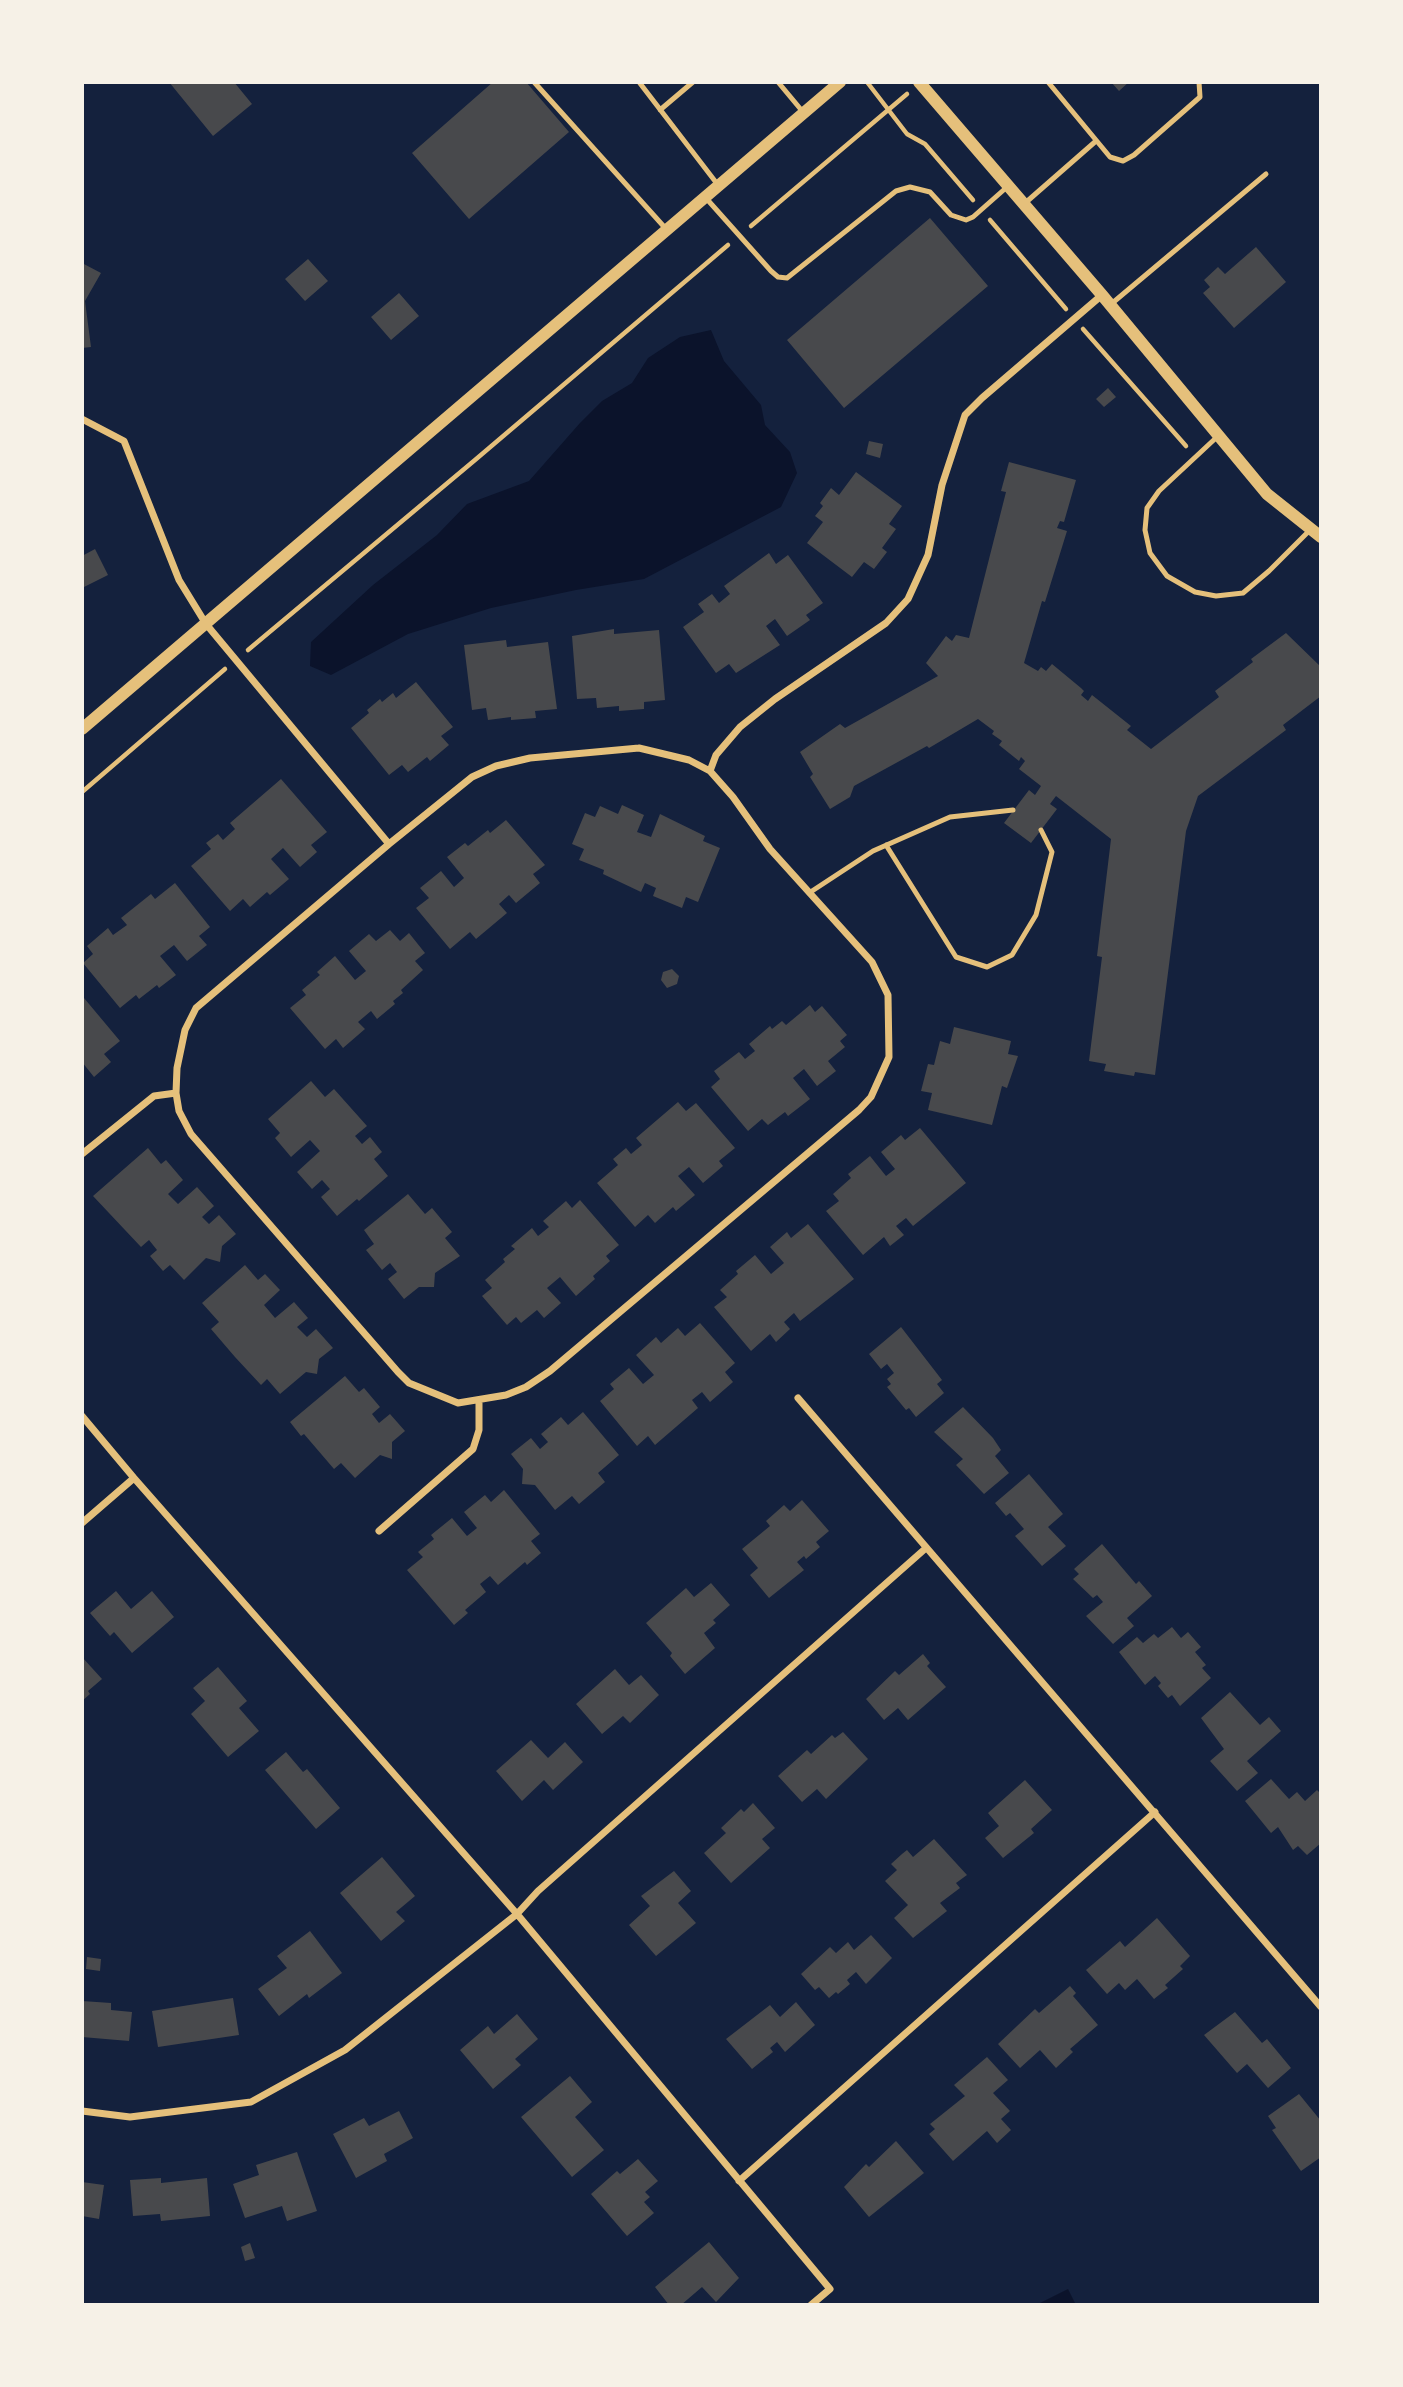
<!DOCTYPE html>
<html>
<head>
<meta charset="utf-8">
<style>
	body { margin:0 }
	#map { position:relative; width:1403px; height:2387px; overflow:hidden; background:#14213d; font-family:"DejaVu Sans",sans-serif }
	canvas { display:block }
	.frame { position:absolute; inset:0; border:84px solid #f6f1e7; pointer-events:none }
</style>
</head>
<body>
<div id="map">
<canvas width="1403" height="2387"></canvas>
<div class="frame"></div>
</div>
<script>
const g = document.querySelector('canvas').getContext('2d');
g.lineJoin = 'round';
function paint(path, color) { g.fillStyle = color; g.fill(path, 'evenodd'); }
const toPath = rows => new Path2D(rows.map(r => 'M' + r).join(''));
function trace(path, color, width, dash) { g.strokeStyle = color; g.lineWidth = width; g.lineCap = dash ? 'butt' : 'round'; g.setLineDash(dash || []); g.stroke(path); }
const water = toPath([
	[711,330,724,361,761,405,765,425,790,452,797,473,781,507,644,579,576,590,491,608,408,634,331,675,310,666,311,642,373,585,437,535,467,504,529,481,580,423,602,401,632,383,648,358,680,337],
	[1068,2289,1076,2305,1036,2305]
]);
const building = toPath([
	[169,82,234,82,252,104,213,136],
	[493,82,526,82,569,132,469,219,412,153],
	[1111,82,1129,82,1119,91],
	[930,218,988,286,844,408,787,340],
	[1256,247,1286,282,1234,328,1203,293,1210,287,1204,280,1218,267,1225,274],
	[308,259,328,281,305,301,285,279],
	[82,263,101,273,85,301,91,347,82,348],
	[399,293,419,316,391,340,371,317],
	[1108,388,1116,397,1104,407,1096,399],
	[869,441,883,444,880,458,866,454],
	[1009,462,1076,480,1064,522,1060,521,1057,528,1067,531,1045,602,1042,601,1024,663,1038,671,1041,667,1046,671,1052,664,1081,688,1084,691,1081,695,1088,701,1092,695,1131,726,1127,730,1151,749,1219,697,1215,691,1253,662,1251,659,1286,633,1321,667,1321,696,1283,725,1286,730,1198,796,1186,831,1155,1075,1135,1072,1134,1076,1104,1071,1106,1064,1089,1061,1102,957,1097,956,1111,839,1056,796,1050,804,1057,809,1031,843,1004,823,1029,790,1035,795,1041,786,1019,769,1025,761,1021,757,1019,761,999,745,1002,741,992,734,994,731,978,719,929,748,927,746,854,786,850,797,830,809,810,777,813,774,800,752,840,724,845,728,938,676,926,663,946,636,952,641,956,635,969,638,1006,492,1001,491],
	[856,472,902,506,889,524,896,529,882,548,887,552,874,569,864,562,852,577,807,543,823,522,815,516,823,506,820,503,831,488,839,495],
	[95,549,108,575,82,588,82,556],
	[769,553,776,564,788,555,823,603,806,615,810,620,787,636,775,619,766,626,780,645,736,673,729,664,716,673,683,627,704,612,698,604,712,594,719,603,730,594,724,586],
	[614,629,614,634,659,630,665,700,644,702,644,709,619,711,619,706,597,708,596,698,577,699,572,636],
	[506,640,507,647,548,642,557,709,535,711,536,718,511,720,511,717,488,720,486,708,472,710,464,645],
	[416,682,453,727,441,736,449,745,430,761,427,757,408,772,402,765,389,775,351,728,369,713,367,710,380,699,382,702,393,693,396,698],
	[281,779,327,832,311,845,317,852,300,867,283,848,271,859,289,879,270,895,267,892,250,907,243,899,230,911,191,866,211,849,206,843,218,834,223,840,235,829,230,823],
	[622,805,644,815,637,832,651,837,660,814,705,836,703,841,720,848,698,902,686,897,682,908,653,896,656,888,645,883,641,892,603,874,604,870,579,860,584,849,572,844,585,813,595,817,600,806,618,814],
	[506,820,545,865,533,874,540,883,516,903,509,895,499,904,507,913,476,939,470,932,450,949,416,908,429,898,420,888,441,871,454,887,464,878,447,857,465,843,468,846,488,830,490,833],
	[175,883,210,927,199,936,207,945,187,961,174,945,160,956,176,975,159,988,157,985,139,999,136,995,120,1008,83,963,93,954,87,946,108,928,113,935,127,925,121,918,151,894,155,899],
	[390,930,400,941,409,933,425,953,415,961,423,970,401,990,403,993,393,1001,395,1004,377,1019,371,1011,358,1022,365,1029,343,1048,336,1039,325,1049,290,1008,306,995,302,990,320,975,317,972,335,956,355,980,366,971,349,951,369,934,376,941],
	[672,969,679,976,677,984,667,988,661,980,663,972],
	[84,998,120,1041,104,1054,111,1062,94,1077,82,1062,82,999],
	[810,1005,815,1012,822,1006,847,1035,840,1041,845,1047,828,1061,836,1071,817,1086,804,1069,793,1078,810,1099,788,1116,785,1112,768,1125,762,1119,748,1131,711,1087,720,1079,714,1071,739,1052,745,1059,755,1051,749,1044,770,1026,772,1029,782,1021,786,1025],
	[954,1027,1011,1041,1008,1054,1018,1056,1007,1088,1002,1086,992,1125,928,1110,932,1093,921,1091,928,1064,934,1065,940,1041,950,1044],
	[311,1081,325,1097,334,1089,367,1126,355,1136,362,1144,370,1137,382,1152,374,1159,388,1176,359,1201,357,1199,337,1216,321,1197,330,1189,322,1180,312,1189,297,1172,320,1151,310,1140,291,1157,275,1138,280,1133,268,1119],
	[678,1102,686,1111,696,1103,735,1148,719,1161,723,1166,703,1183,689,1167,678,1176,695,1195,676,1211,673,1207,655,1223,648,1215,635,1227,597,1183,618,1165,613,1159,626,1148,631,1154,642,1145,636,1138],
	[920,1128,966,1183,913,1226,906,1218,896,1226,904,1235,890,1246,884,1237,863,1255,826,1211,839,1201,833,1194,851,1178,848,1174,870,1156,886,1176,895,1169,881,1152,901,1135,905,1140],
	[148,1148,161,1164,166,1160,183,1180,168,1194,178,1204,197,1187,214,1206,202,1217,209,1224,219,1215,236,1234,222,1246,220,1262,206,1258,184,1280,170,1265,163,1271,150,1256,157,1250,149,1240,141,1247,93,1196],
	[408,1194,425,1214,432,1208,452,1232,445,1238,460,1256,435,1273,434,1287,419,1287,404,1299,388,1279,397,1272,390,1263,382,1270,366,1250,374,1244,364,1230],
	[580,1200,619,1245,606,1256,610,1261,593,1276,595,1279,576,1296,560,1277,547,1288,561,1303,544,1318,537,1310,521,1323,516,1317,507,1325,482,1296,492,1288,485,1280,505,1262,503,1259,515,1249,511,1246,532,1228,538,1236,549,1227,543,1221,566,1201,572,1208],
	[808,1224,854,1279,800,1321,794,1313,784,1322,790,1329,776,1342,770,1334,751,1351,714,1307,727,1297,720,1290,738,1274,736,1271,755,1255,771,1274,784,1263,770,1247,787,1232,791,1238],
	[245,1265,258,1280,265,1274,280,1290,264,1305,275,1318,294,1302,308,1318,297,1327,307,1337,316,1329,333,1348,319,1359,317,1374,306,1372,280,1394,267,1379,261,1385,235,1357,211,1329,219,1322,202,1303],
	[700,1323,735,1363,725,1372,733,1382,710,1402,702,1392,692,1400,698,1408,655,1445,648,1436,637,1446,600,1401,614,1389,610,1384,629,1368,643,1384,654,1375,636,1355,656,1337,661,1343,678,1328,685,1336],
	[901,1327,942,1380,937,1384,944,1393,916,1417,909,1408,906,1410,887,1387,891,1384,887,1379,894,1373,887,1364,881,1369,869,1354],
	[345,1376,359,1392,364,1388,380,1407,372,1414,379,1423,390,1414,405,1431,392,1442,392,1459,380,1455,355,1478,341,1463,334,1469,304,1434,301,1436,290,1422],
	[963,1407,993,1438,1001,1450,995,1456,1009,1473,984,1494,956,1465,963,1459,934,1432],
	[583,1412,619,1455,598,1473,605,1482,579,1504,572,1496,555,1510,535,1485,522,1484,523,1469,511,1454,531,1438,540,1449,548,1442,541,1434,561,1417,568,1425],
	[1029,1474,1063,1514,1048,1527,1066,1546,1042,1566,1015,1536,1024,1529,1010,1513,1006,1516,995,1503],
	[504,1490,540,1534,531,1541,541,1553,527,1565,525,1562,498,1585,490,1576,480,1584,486,1592,465,1610,468,1613,454,1625,407,1570,423,1557,418,1552,434,1539,431,1535,452,1518,467,1536,477,1528,464,1512,485,1495,491,1502],
	[802,1500,829,1531,816,1542,820,1547,806,1559,804,1556,797,1562,804,1570,769,1598,750,1575,758,1568,742,1549,770,1526,766,1521,784,1505,790,1511],
	[1102,1544,1136,1584,1139,1581,1152,1596,1127,1618,1134,1626,1113,1644,1086,1616,1103,1602,1097,1595,1093,1598,1073,1579,1079,1574,1074,1569],
	[711,1583,730,1605,713,1620,716,1623,704,1633,715,1648,685,1674,670,1656,672,1653,646,1623,686,1588,694,1597],
	[116,1591,131,1609,152,1591,174,1617,132,1653,114,1632,110,1636,90,1613],
	[1172,1627,1181,1638,1188,1632,1201,1647,1195,1652,1206,1665,1202,1668,1211,1678,1180,1706,1172,1695,1168,1698,1158,1686,1161,1683,1155,1676,1145,1685,1119,1652,1137,1637,1143,1643,1154,1634,1158,1638],
	[923,1654,930,1663,927,1666,946,1687,908,1720,898,1708,884,1720,866,1699,895,1671,899,1675],
	[82,1657,102,1679,88,1691,90,1694,82,1701],
	[218,1667,247,1701,239,1708,259,1731,228,1757,191,1714,205,1701,193,1688],
	[615,1669,629,1685,641,1675,659,1695,630,1723,623,1716,602,1734,576,1704],
	[1230,1692,1260,1725,1269,1717,1281,1731,1247,1761,1258,1773,1237,1791,1210,1761,1224,1749,1201,1718],
	[843,1732,868,1759,826,1799,817,1789,802,1802,778,1776,807,1750,811,1754,832,1735,835,1738],
	[531,1740,548,1758,565,1742,583,1762,553,1790,544,1780,522,1801,496,1771],
	[286,1752,303,1772,307,1769,340,1808,316,1829,265,1770],
	[1271,1779,1289,1799,1297,1792,1305,1801,1317,1790,1321,1794,1321,1843,1307,1855,1298,1846,1293,1850,1278,1827,1271,1833,1245,1801],
	[1025,1780,1052,1810,1031,1829,1034,1833,1003,1858,985,1838,999,1826,988,1813],
	[753,1803,775,1828,762,1839,770,1848,731,1883,704,1853,726,1833,721,1828,741,1809,744,1812],
	[934,1839,967,1875,956,1883,960,1888,940,1903,947,1911,913,1938,894,1918,908,1905,885,1881,897,1870,891,1864,902,1854,907,1850,913,1857],
	[382,1857,415,1896,396,1912,405,1921,381,1941,340,1893],
	[674,1871,691,1891,678,1903,696,1923,656,1956,629,1925,650,1906,641,1896],
	[1157,1918,1190,1956,1180,1966,1183,1969,1165,1985,1168,1988,1154,1999,1137,1979,1125,1990,1119,1983,1107,1994,1086,1970,1120,1941,1125,1947],
	[310,1931,342,1973,309,1998,307,1994,279,2016,258,1989,287,1968,277,1956],
	[871,1935,892,1958,866,1984,856,1972,847,1980,850,1984,838,1994,836,1992,829,1998,819,1987,815,1990,801,1974,830,1947,836,1953,848,1942,854,1950],
	[87,1957,101,1959,100,1971,86,1969],
	[1070,1986,1076,1993,1073,1996,1098,2025,1070,2049,1073,2052,1056,2068,1040,2050,1020,2068,998,2044,1035,2009,1039,2013],
	[233,1998,239,2035,158,2047,152,2011],
	[82,2001,111,2003,111,2010,132,2012,129,2041,82,2037],
	[796,2002,815,2025,785,2052,777,2042,770,2048,773,2052,752,2069,726,2039,770,2005,780,2017],
	[1235,2012,1262,2043,1267,2039,1291,2068,1268,2088,1247,2064,1237,2073,1204,2035],
	[517,2014,538,2039,515,2059,521,2065,493,2089,460,2050,488,2026,494,2034],
	[987,2057,1008,2080,993,2093,1010,2111,1001,2119,1011,2130,997,2143,987,2131,953,2161,929,2134,935,2129,930,2124,965,2096,954,2085],
	[570,2076,592,2102,575,2117,604,2150,572,2177,521,2117],
	[1299,2094,1321,2121,1321,2157,1301,2171,1272,2130,1276,2128,1268,2116],
	[399,2111,413,2138,384,2154,387,2161,356,2178,333,2134,364,2118,369,2126],
	[896,2141,924,2173,869,2217,844,2187,866,2164,869,2167],
	[297,2152,317,2211,287,2221,282,2206,245,2218,233,2184,259,2175,256,2165],
	[638,2159,658,2181,645,2192,650,2197,644,2202,654,2213,627,2236,591,2194,617,2171,620,2174],
	[161,2178,161,2183,207,2178,210,2216,161,2221,160,2214,133,2216,130,2180],
	[82,2182,104,2185,99,2219,82,2216],
	[709,2242,739,2278,716,2302,702,2287,681,2305,669,2305,655,2287],
	[250,2243,255,2258,245,2261,241,2247]
]);
const path = toPath([
	[867,82,907,134,925,144,973,200],
	[990,220,1066,309],
	[751,226,907,94],
	[1083,329,1186,446],
	[248,650,475,460,728,245],
	[82,792,225,669]
]);
const service = toPath([
	[534,82,667,230],
	[639,82,718,185],
	[778,82,803,112],
	[1048,82,1110,157,1123,161,1134,155,1200,97,1199,82],
	[660,110,693,82],
	[705,197,771,271,778,277,787,278,896,191,910,187,930,192,951,215,966,220,973,217,1007,187],
	[1024,204,1096,141],
	[1110,305,1266,174],
	[1218,436,1159,491,1147,508,1145,530,1150,553,1167,576,1195,592,1216,596,1243,593,1269,571,1311,529],
	[886,845,956,957,987,967,1012,955,1036,915,1052,852,1041,830],
	[809,893,873,851,950,817,1013,810]
]);
const minor = toPath([
	[82,419,124,441,179,580,206,624,389,844],
	[639,748,689,760,710,771,733,797,770,849,872,962,888,995,889,1057,871,1097,859,1110,550,1371,526,1387,506,1395,458,1403,409,1383,398,1372,191,1134,179,1111,176,1093,177,1068,185,1030,196,1008,389,844,472,777,496,766,530,758,639,748],
	[710,771,716,755,740,727,775,699,886,623,908,599,928,555,942,485,965,415,982,398,1102,295],
	[82,1154,154,1096,176,1093],
	[798,1398,1321,2007],
	[82,1416,134,1478,517,1914,830,2289,811,2305],
	[82,1523,134,1478],
	[379,1531,473,1449,479,1430,479,1400],
	[82,2111,130,2117,251,2102,345,2050,517,1914,538,1891,926,1548],
	[739,2181,1155,1812]
]);
const tertiary = toPath([
	[919,82,1102,295,1267,494,1321,537],
	[82,729,840,82]
]);
paint(water, '#0b132b');
paint(building, '#48494c');
trace(path, '#e5c07b', 4.5);
trace(service, '#e5c07b', 5);
trace(minor, '#e5c07b', 7);
trace(tertiary, '#e5c07b', 12);
</script>
</body>
</html>
